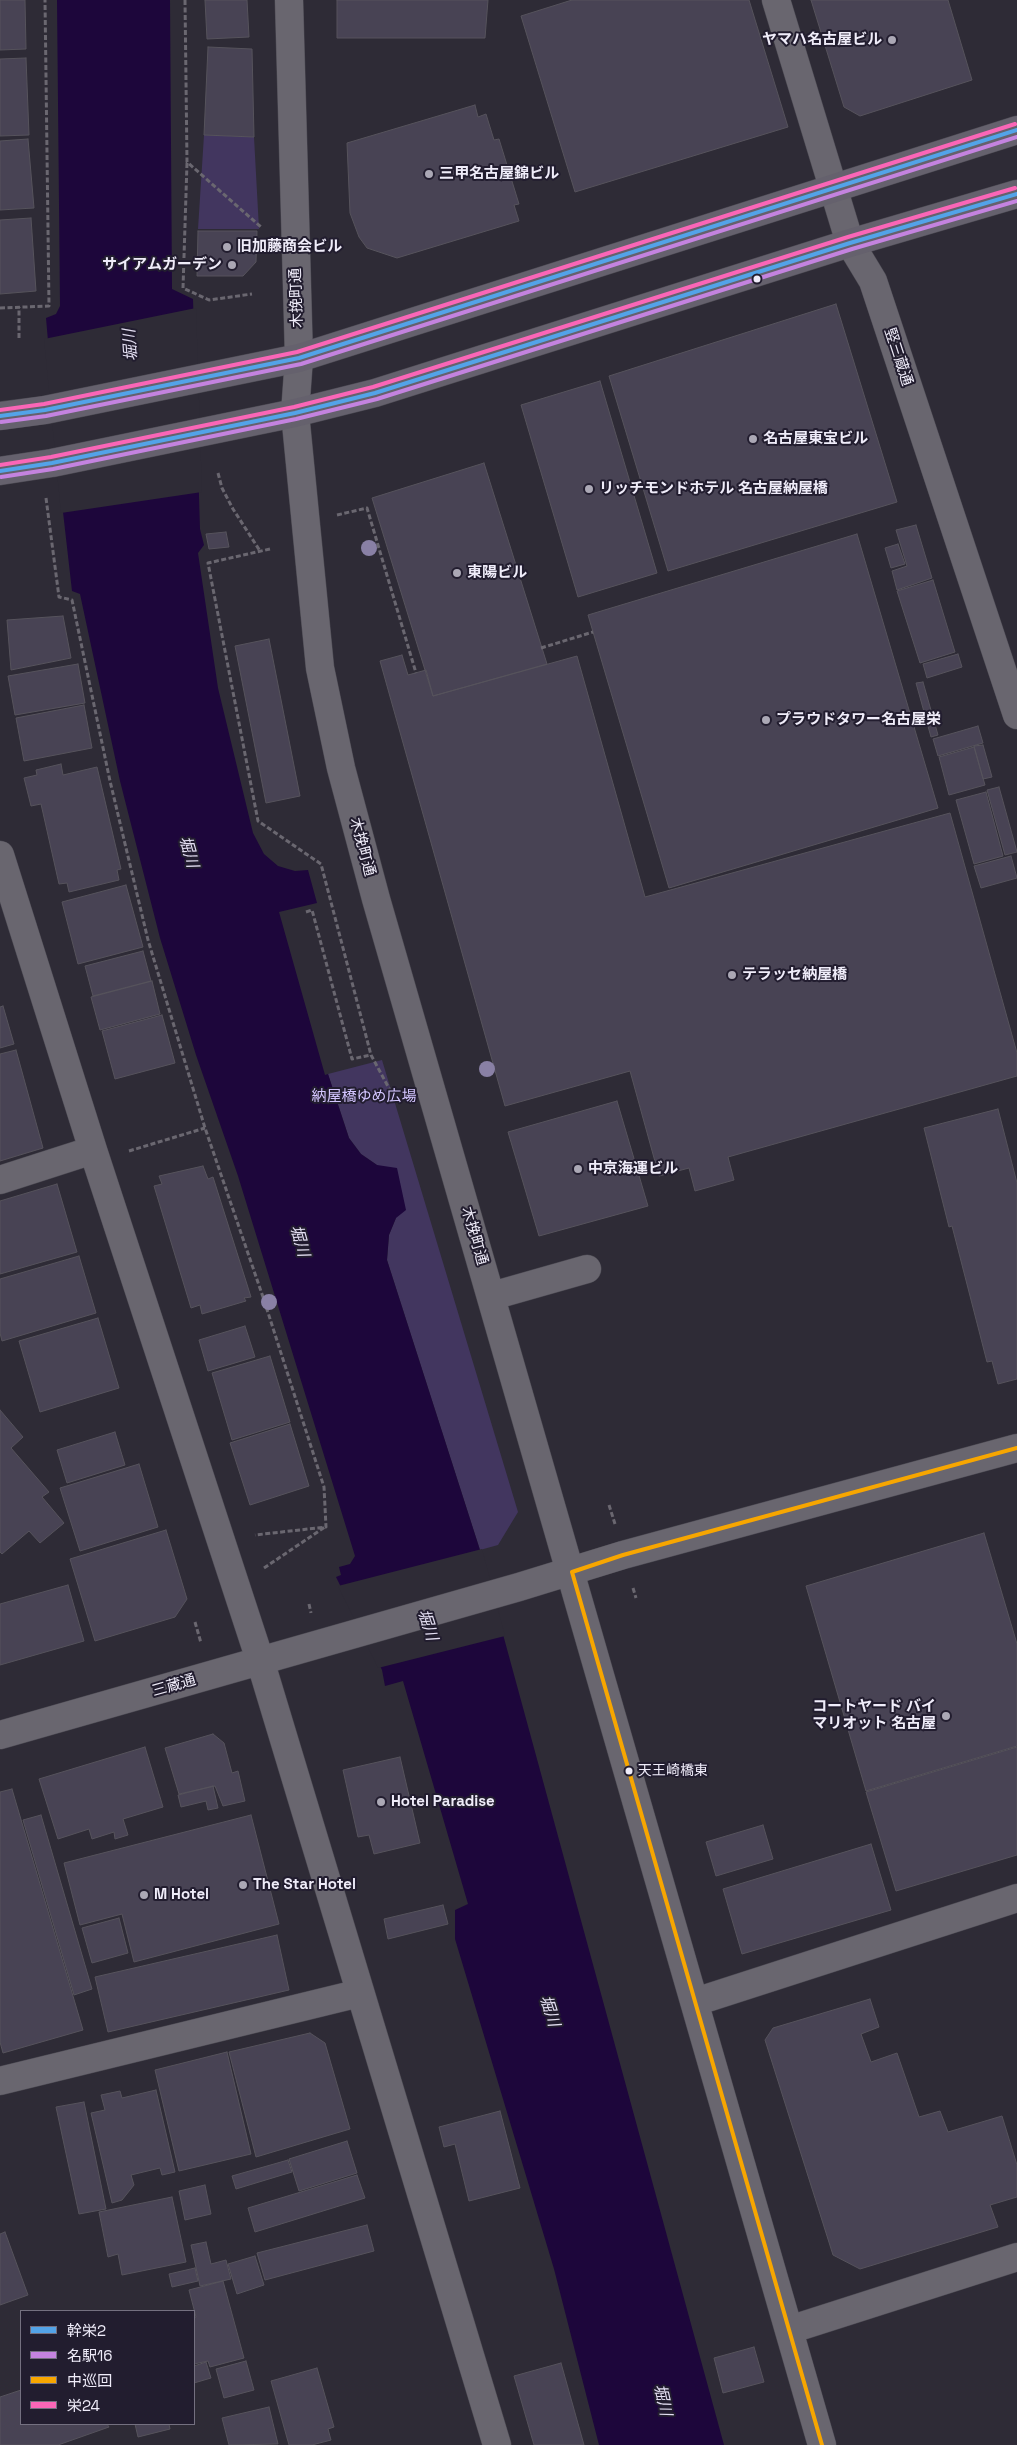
<!DOCTYPE html>
<html>
<head>
<meta charset="utf-8">
<style>
	body { margin:0 }
	#map { position:relative; width:1017px; height:2445px; overflow:hidden; background:#2e2b36; font-family:"Space Grotesk","Noto Sans JP",sans-serif }
	canvas { display:block }
	.legend { position:absolute; left:20px; top:2310px; width:175px; height:115px; box-sizing:border-box; background:#221d2f; border:1px solid #747080; margin:0; padding:6px 9px; list-style:none; font-size:15px; color:#efecf9 }
	.legend li { display:flex; align-items:center; gap:10px; height:25px }
	.legend b { width:25px; border:1px solid #747080 }
</style>
</head>
<body>
<div id="map">
<canvas width="1017" height="2445"></canvas>
<ul class="legend">
<li><b style="height:6px;background:#53a3e8"></b>幹栄2</li>
<li><b style="height:6px;background:#c483df"></b>名駅16</li>
<li><b style="height:6px;background:#f7a600"></b>中巡回</li>
<li><b style="height:6px;background:#fa66b7"></b>栄24</li>
</ul>
</div>
<script>
const g = document.querySelector('canvas').getContext('2d');
g.lineJoin = 'round';
function paint(path, color) { g.fillStyle = color; g.fill(path, 'evenodd'); }
const toPath = rows => new Path2D(rows.map(r => 'M' + r).join(''));
function trace(path, color, width, dash) { g.strokeStyle = color; g.lineWidth = width; g.lineCap = dash ? 'butt' : 'round'; g.setLineDash(dash || []); g.stroke(path); }
function write(font, color, halo, rows, align = 'center') {
  g.font = font + ' "Space Grotesk","Noto Sans JP",sans-serif'; g.lineWidth = 4; g.setLineDash([]); g.textBaseline = 'middle'; g.strokeStyle = halo; g.fillStyle = color; for (const [text, x, y, turn = 0] of rows) {
    g.save(); g.translate(x, y); g.rotate((+turn || 0) * Math.PI / 180); g.textAlign = isNaN(turn) ? turn : align; if (halo) g.strokeText(text, 0, 0); g.fillText(text, 0, 0); g.restore();
  }
}
const green = toPath([
	[204,135,254,137,259,229,198,229],
	[382,1060,518,1512,498,1545,480,1550,387,1260,389,1235,396,1218,377,1165,361,1154,349,1138,328,1074]
]);
const water = toPath([
	[57,0,170,0,172,289,193,299,200,529,204,545,198,553,218,688,253,833,264,854,278,866,295,871,308,870,317,903,279,912,325,1075,328,1074,349,1138,361,1154,377,1165,397,1168,406,1210,396,1218,389,1235,387,1260,480,1550,724,2445,599,2445,554,2269,455,1939,455,1910,468,1904,403,1681,385,1686,382,1670,336,1577,341,1575,339,1567,350,1564,355,1556,238,1176,196,1055,160,938,120,781,80,594,72,591,63,512,46,318,56,314,60,306]
]);
const pier = toPath([
	[196,308,202,492,61,513,44,339],
	[482,1549,505,1636,378,1668,338,1586]
]);
const building = toPath([
	[0,0,25,0,26,49,0,50,0,0],
	[205,0,247,0,249,37,207,39,205,0],
	[337,0,488,0,485,38,337,38,337,0],
	[572,0,749,0,788,127,575,192,521,16,572,0],
	[811,0,948,0,972,80,860,116,844,107,811,0],
	[208,47,252,49,254,137,204,135,208,47],
	[26,58,29,135,0,136,0,59,26,58],
	[475,105,478,117,486,114,494,140,499,139,519,204,514,205,519,221,397,258,367,248,359,237,350,213,347,143,475,105],
	[28,139,34,208,0,210,0,141,28,139],
	[31,218,36,291,0,294,0,220,31,218],
	[198,231,257,231,256,262,243,276,197,276,198,231],
	[836,304,897,502,668,571,609,376,836,304],
	[600,381,657,573,578,597,521,405,600,381],
	[484,463,547,664,433,696,372,498,484,463],
	[916,525,932,578,897,590,892,571,907,566,896,530,916,525],
	[226,532,229,547,209,549,206,534,226,532],
	[857,534,938,808,669,888,588,615,857,534],
	[898,544,905,564,891,568,885,548,898,544],
	[933,580,955,652,920,663,897,591,933,580],
	[63,616,71,658,11,670,7,620,63,616],
	[269,639,300,796,266,803,235,646,269,639],
	[958,654,962,667,927,678,923,664,958,654],
	[402,655,408,675,426,670,433,696,577,656,645,897,950,813,1017,1053,1017,1076,728,1157,734,1180,695,1191,689,1168,659,1176,630,1071,505,1106,380,661,402,655],
	[78,664,85,703,15,715,8,676,78,664],
	[923,682,938,735,931,737,916,683,923,682],
	[84,705,92,748,24,761,16,718,84,705],
	[978,726,983,743,938,756,933,739,978,726],
	[983,745,992,777,983,779,974,746,983,745],
	[974,747,985,785,949,795,939,757,974,747],
	[61,764,63,775,97,767,121,869,117,870,119,880,69,892,67,883,59,884,41,804,31,806,24,778,37,775,36,770,61,764],
	[999,787,1017,852,1005,855,987,790,999,787],
	[986,792,1003,856,974,864,956,800,986,792],
	[1011,856,1017,878,981,888,974,866,1011,856],
	[126,885,143,947,78,964,62,902,126,885],
	[143,951,151,981,93,996,85,966,143,951],
	[152,981,160,1014,100,1030,91,997,152,981],
	[3,1006,14,1044,0,1048,0,1007,3,1006],
	[162,1015,175,1063,115,1079,102,1031,162,1015],
	[16,1050,43,1148,0,1161,0,1054,16,1050],
	[617,1101,648,1206,539,1236,508,1132,617,1101],
	[998,1109,1017,1183,1017,1379,998,1384,992,1361,987,1362,952,1226,949,1227,924,1128,998,1109],
	[203,1166,208,1179,213,1177,251,1297,244,1298,246,1301,202,1314,200,1305,191,1308,154,1186,162,1184,159,1176,203,1166],
	[57,1184,77,1252,0,1274,0,1201,57,1184],
	[79,1256,96,1313,2,1341,0,1333,0,1279,79,1256],
	[98,1318,119,1388,40,1412,19,1341,98,1318],
	[245,1326,255,1357,208,1371,199,1340,245,1326],
	[270,1356,290,1422,232,1440,212,1373,270,1356],
	[0,1410,23,1437,11,1448,49,1492,42,1497,64,1523,40,1543,29,1531,2,1554,0,1552,0,1410],
	[290,1424,309,1486,250,1505,230,1443,290,1424],
	[115,1432,125,1465,67,1483,57,1450,115,1432],
	[139,1464,158,1527,80,1551,60,1488,139,1464],
	[166,1530,187,1599,175,1617,95,1641,70,1559,166,1530],
	[984,1533,1017,1644,1017,1746,866,1791,806,1586,984,1533],
	[68,1585,84,1641,0,1665,0,1604,68,1585],
	[213,1734,224,1743,232,1773,238,1771,245,1801,223,1806,215,1786,179,1794,165,1748,213,1734],
	[145,1747,163,1807,123,1819,128,1835,115,1839,114,1832,92,1839,89,1829,58,1839,39,1779,145,1747],
	[1017,1747,1017,1855,896,1891,866,1792,1017,1747],
	[400,1757,420,1843,374,1854,369,1835,358,1837,343,1770,400,1757],
	[213,1786,218,1808,208,1810,206,1801,181,1807,178,1795,213,1786],
	[12,1789,83,2030,3,2053,0,2042,0,1792,12,1789],
	[41,1815,92,1989,74,1995,23,1820,41,1815],
	[251,1815,279,1924,134,1962,122,1914,80,1925,64,1863,251,1815],
	[763,1825,773,1859,716,1876,706,1842,763,1825],
	[871,1844,891,1910,742,1954,723,1889,871,1844],
	[443,1905,448,1924,388,1939,384,1919,443,1905],
	[119,1918,128,1953,92,1963,82,1928,119,1918],
	[277,1935,289,1990,108,2032,95,1977,277,1935],
	[870,1999,879,2027,861,2034,871,2062,897,2053,919,2117,940,2111,948,2132,1002,2116,1017,2165,1017,2197,990,2205,998,2227,860,2269,833,2255,765,2040,773,2028,870,1999],
	[310,2033,325,2043,350,2129,256,2157,229,2052,310,2033],
	[227,2052,251,2154,179,2171,155,2070,227,2052],
	[156,2090,175,2172,162,2175,160,2168,131,2175,134,2185,122,2200,112,2203,91,2113,105,2110,101,2095,120,2091,122,2098,156,2090],
	[84,2102,106,2209,79,2214,56,2107,84,2102],
	[500,2111,520,2188,469,2201,455,2144,444,2147,439,2127,500,2111],
	[347,2141,357,2173,299,2191,289,2159,347,2141],
	[288,2160,292,2172,236,2189,232,2176,288,2160],
	[357,2175,365,2198,255,2232,248,2208,357,2175],
	[205,2185,211,2214,185,2220,179,2191,205,2185],
	[172,2197,186,2262,122,2275,118,2254,108,2257,99,2212,172,2197],
	[367,2225,374,2251,265,2280,257,2253,367,2225],
	[5,2232,28,2295,0,2305,0,2234,5,2232],
	[206,2242,211,2264,226,2260,231,2279,200,2286,191,2245,206,2242],
	[255,2256,264,2285,237,2294,228,2264,255,2256],
	[195,2268,198,2281,172,2287,169,2274,195,2268],
	[223,2281,244,2358,210,2367,208,2361,194,2364,194,2318,196,2317,189,2290,223,2281],
	[754,2347,764,2382,723,2393,714,2358,754,2347],
	[246,2361,254,2390,224,2398,216,2369,246,2361],
	[206,2362,211,2378,194,2383,194,2366,206,2362],
	[561,2363,584,2445,534,2445,514,2376,561,2363],
	[317,2368,334,2427,328,2429,331,2440,312,2445,289,2445,271,2381,317,2368],
	[21,2390,21,2424,107,2424,109,2427,58,2445,0,2445,0,2397,21,2390],
	[269,2407,278,2444,229,2445,222,2418,269,2407],
	[135,2424,169,2424,170,2429,138,2437,135,2424]
]);
const path = toPath([
	[185,0,187,162,261,227],
	[187,163,183,288,209,300,252,294],
	[0,308,49,306,45,0],
	[19,338,19,307],
	[218,473,222,488,233,509,260,551],
	[46,498,59,597,72,600,110,781,148,940,205,1128,263,1297,324,1487,326,1527,255,1535],
	[337,515,367,508,416,673],
	[270,549,208,563,258,821,321,864,371,1055,391,1092,396,1090],
	[541,648,593,632],
	[306,912,312,910,352,1059,371,1055],
	[129,1151,205,1128],
	[609,1505,615,1524],
	[264,1568,325,1527],
	[633,1588,636,1598],
	[309,1604,311,1613],
	[195,1622,201,1643]
]);
const minor = toPath([
	[289,0,299,358,295,413,320,668,341,768,376,899,822,2445],
	[776,0,850,243,873,281,1017,715],
	[0,855,93,1150,260,1660,497,2445],
	[0,1180,93,1150],
	[492,1296,587,1269],
	[0,1735,519,1587,623,1555,1017,1448],
	[695,2002,1017,1898],
	[0,2081,360,1993],
	[789,2330,1017,2257]
]);
const major = toPath([
	[0,416,45,410,299,358,1017,130],
	[0,471,52,463,295,413,375,393,850,243,1017,194]
]);
const bus1 = toPath([
	[0,416,45,410,299,358,1017,130],
	[0,471,52,463,295,413,375,393,850,243,1017,194]
]);
const bus2 = toPath([
	[1,422,46,416,301,364,1017,137],
	[1,477,53,469,296,419,377,399,852,249,1017,201]
]);
const bus3 = toPath([
	[572,1572,822,2445],
	[572,1572,623,1555,1017,1448]
]);
const bus4 = toPath([
	[0,410,44,404,297,352,1015,124],
	[0,465,51,457,294,407,373,387,848,237,1015,188]
]);
const trees = [
	[369,548],
	[487,1069],
	[269,1302]
];
const markers = [
	[892,40,5,"#aba8b5"],
	[429,174,5,"#aba8b5"],
	[227,247,5,"#aba8b5"],
	[232,265,5,"#aba8b5"],
	[757,279,4.5,"#efecf9"],
	[753,439,5,"#aba8b5"],
	[589,489,5,"#aba8b5"],
	[457,573,5,"#aba8b5"],
	[766,720,5,"#aba8b5"],
	[732,975,5,"#aba8b5"],
	[578,1169,5,"#aba8b5"],
	[946,1716,5,"#aba8b5"],
	[629,1771,4.5,"#efecf9"],
	[381,1802,5,"#aba8b5"],
	[243,1885,5,"#aba8b5"],
	[144,1895,5,"#aba8b5"]
];
const busNames = [
	["天王崎橋東",638,1771]
];
const poiNames = [
	["ヤマハ名古屋ビル",882,40,"right"],
	["三甲名古屋錦ビル",439,174],
	["旧加藤商会ビル",237,247],
	["サイアムガーデン",222,265,"right"],
	["名古屋東宝ビル",763,439],
	["リッチモンドホテル 名古屋納屋橋",599,489],
	["東陽ビル",467,573],
	["プラウドタワー名古屋栄",776,720],
	["テラッセ納屋橋",742,975],
	["中京海運ビル",588,1169],
	["コートヤード バイ",936,1707,"right"],
	["マリオット 名古屋",936,1724,"right"],
	["Hotel Paradise",391,1802],
	["The Star Hotel",253,1885],
	["M Hotel",154,1895]
];
const streetNames = [
	["木挽町通",297,298,-92],
	["竪三蔵通",898,357,72],
	["木挽町通",362,847,75],
	["木挽町通",474,1236,74],
	["三蔵通",174,1686,-16]
];
const parkNames = [
	["納屋橋ゆめ広場",364,1097]
];
const waterNames = [
	["堀川",131,345,-94],
	["堀川",188,852,74],
	["堀川",299,1241,74],
	["堀川",427,1625,72],
	["堀川",549,2011,72],
	["堀川",662,2400,77]
];
paint(green, '#42365f');
paint(water, '#1d063b');
paint(pier, '#2e2b36');
paint(building, '#484354');
trace(building, '#56535c', 1);
trace(minor, '#4a4851', 29);
trace(major, '#4a4851', 29);
trace(path, '#6a6770', 3, [5, 2.5]);
trace(minor, '#69666f', 28);
trace(major, '#65616d', 28);
trace(bus1, '#53a3e8', 4);
trace(bus2, '#c483df', 4);
trace(bus3, '#f7a600', 4);
trace(bus4, '#fa66b7', 4);
g.fillStyle = '#8980a5';
for (const [x, y] of trees) { g.beginPath(); g.arc(x, y, 8, 0, 2 * Math.PI); g.fill(); }
for (const [x, y, r, color] of markers) { const dot = new Path2D(); dot.arc(x, y, r, 0, 2 * Math.PI); g.fillStyle = color; g.fill(dot); trace(dot, '#221d2f', 2); }
write('14px', '#efecf9', '#221d2f', busNames, 'left');
write('bold 15px', '#efecf9', '#221d2f', poiNames, 'left');
write('15px', '#efecf9', '#221d2f', streetNames);
write('15px', '#d4c6ff', '#221d2f', parkNames);
write('italic 16px', '#e4dff3', '#221d2f', waterNames);
</script>
</body>
</html>
